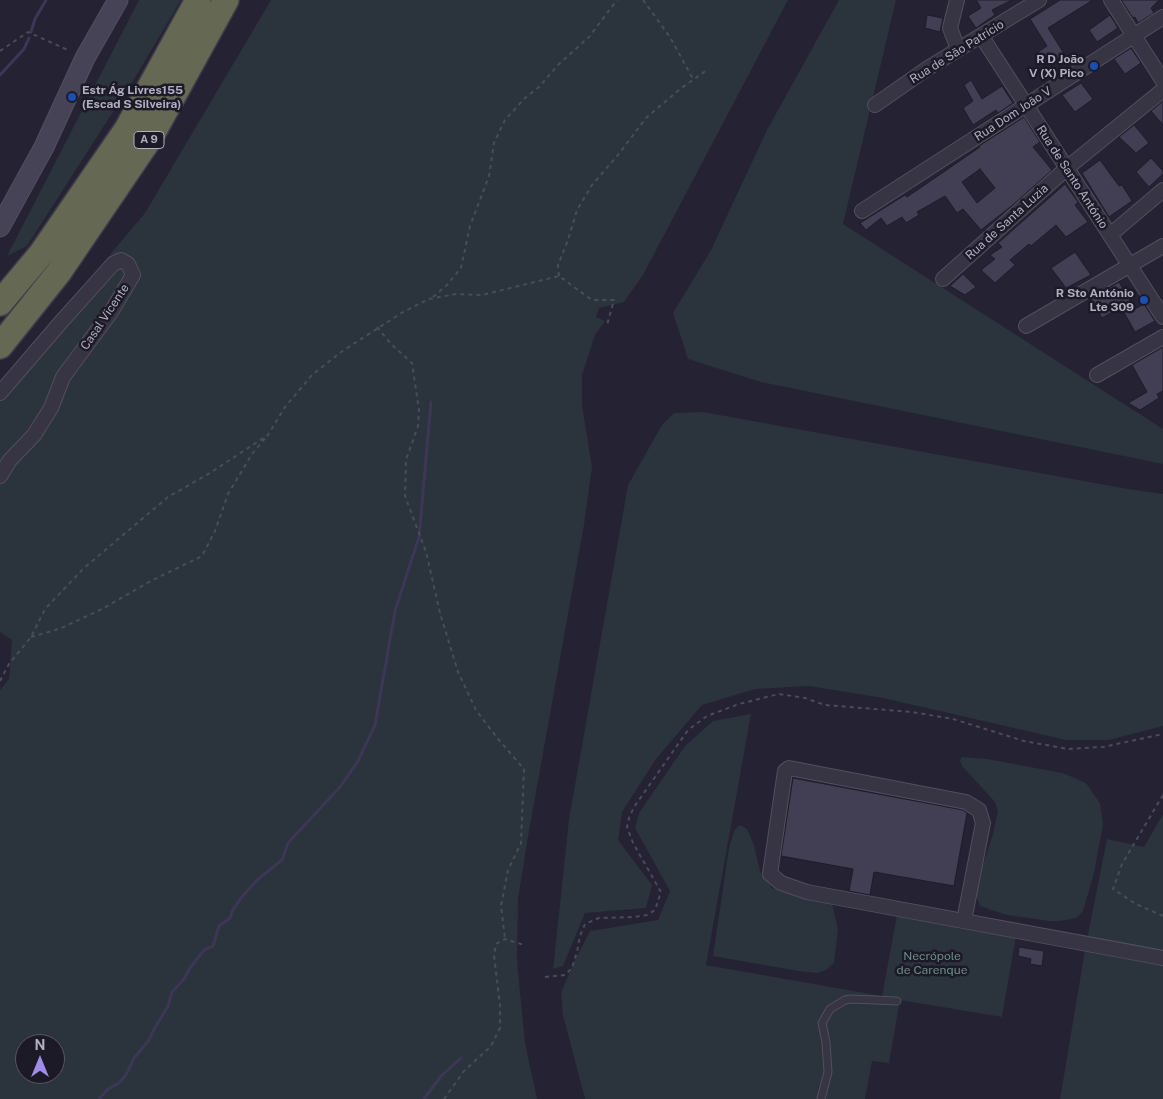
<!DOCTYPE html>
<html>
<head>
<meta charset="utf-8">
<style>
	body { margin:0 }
	#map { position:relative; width:1163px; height:1099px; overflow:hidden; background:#242233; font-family:"Public Sans",sans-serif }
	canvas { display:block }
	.north { position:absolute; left:15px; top:1034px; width:50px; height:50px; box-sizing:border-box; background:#1d1a28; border:1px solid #595665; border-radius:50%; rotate:0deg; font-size:14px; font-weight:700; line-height:20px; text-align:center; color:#b2afc1 }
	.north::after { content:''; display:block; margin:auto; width:18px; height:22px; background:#9e8de8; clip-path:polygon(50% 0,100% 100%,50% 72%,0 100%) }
</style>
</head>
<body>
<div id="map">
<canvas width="1163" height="1099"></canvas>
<div class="north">N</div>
</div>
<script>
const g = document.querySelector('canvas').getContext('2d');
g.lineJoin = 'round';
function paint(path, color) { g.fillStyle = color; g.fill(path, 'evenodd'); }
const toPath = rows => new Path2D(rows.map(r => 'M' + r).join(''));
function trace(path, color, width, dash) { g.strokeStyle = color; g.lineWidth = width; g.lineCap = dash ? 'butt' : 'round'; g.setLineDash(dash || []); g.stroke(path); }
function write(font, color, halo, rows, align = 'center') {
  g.font = font + ' "Public Sans",sans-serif'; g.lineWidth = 5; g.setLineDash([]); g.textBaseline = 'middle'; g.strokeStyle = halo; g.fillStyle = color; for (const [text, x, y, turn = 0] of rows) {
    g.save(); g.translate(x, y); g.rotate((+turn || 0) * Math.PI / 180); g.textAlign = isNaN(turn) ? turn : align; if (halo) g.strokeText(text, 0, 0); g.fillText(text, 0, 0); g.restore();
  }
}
const green = toPath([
	[139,0,181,0,136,76,27,246,7,256],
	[271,0,788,0,643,275,624,302,599,308,596,317,605,321,595,335,582,375,582,405,592,467,584,525,528,837,518,899,517,961,525,1042,537,1099,0,1099,0,690,9,679,12,640,0,632,0,382,17,365,145,213],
	[25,1044,55,1044,55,1074,25,1074],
	[839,0,896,0,843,224,1163,429,1163,464,761,382,688,359,673,313,711,250,767,130],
	[703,412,1128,489,1163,494,1163,726,1109,740,1066,740,883,698,809,686,755,689,702,705,656,759,622,812,618,840,652,885,646,908,585,913,563,966,553,969,569,819,628,485,662,425,674,413],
	[751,714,706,965,882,996,897,915,1016,936,1002,1017,900,1000,889,1063,872,1061,865,1099,585,1099,563,1015,561,993,574,962,590,931,658,920,670,891,635,828,639,813,685,746,713,721],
	[962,757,987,759,1063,773,1086,783,1100,803,1103,825,1094,873,1083,911,1077,918,1060,921,1049,921,1007,915,980,906,977,898,977,883,993,834,998,811,995,802,962,766,960,760],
	[1163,814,1163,1099,1060,1099,1086,944,1107,839,1144,847],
	[738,826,742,826,747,829,754,845,760,871,772,888,794,895,824,900,832,904,838,929,834,963,826,970,818,973,798,971,713,956,729,848,734,831]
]);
const stream = toPath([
	[31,32,35,19,46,0],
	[0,75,24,49,29,38],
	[99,1099,108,1089,119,1083,126,1075,134,1058,149,1040,153,1031,168,1006,172,992,184,979,190,968,204,950,213,946,219,926,230,918,232,911,241,898,257,880,282,860,288,843,340,787,358,761,375,725,395,611,419,537,431,402],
	[424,1099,441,1076,461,1058]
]);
const building = toPath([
	[976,0,1012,0,992,10,995,15,976,28,968,16,981,8,976,0],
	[1060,0,1093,0,1048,28,1065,55,1047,66,1038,52,1047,46,1030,19,1060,0],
	[1121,0,1159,0,1151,8,1154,13,1138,23,1135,17,1133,18,1121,0],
	[927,15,943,18,940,32,925,28,927,15],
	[1110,15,1118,28,1097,42,1089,30,1110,15],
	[1131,48,1141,63,1125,74,1114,59,1131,48],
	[971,80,982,99,1002,86,1013,103,998,113,996,110,973,125,963,108,973,101,964,85,971,80],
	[1081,83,1093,99,1075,112,1062,95,1081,83],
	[1163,101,1163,125,1151,111,1163,101],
	[1024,117,1040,142,1033,147,1052,170,1014,204,981,230,963,209,957,213,945,196,917,212,919,215,906,223,902,217,887,226,881,218,866,230,860,223,905,195,907,197,980,147,979,146,1024,117],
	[980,169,995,188,977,203,962,182,980,169],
	[1134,125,1149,143,1136,153,1119,137,1134,125],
	[1151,158,1163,171,1163,174,1149,187,1136,172,1151,158],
	[1100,160,1119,186,1122,185,1132,201,1109,217,1082,173,1100,160],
	[1065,184,1078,202,1075,205,1088,222,1066,237,1056,225,1031,246,1029,244,1010,260,1015,265,995,283,981,270,995,259,990,255,1002,247,998,243,1065,184],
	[1075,252,1091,275,1066,288,1051,268,1075,252],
	[963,274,976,287,965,295,950,286,963,274],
	[1119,282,1135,309,1144,304,1155,321,1135,332,1121,307,1102,318,1091,299,1119,282],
	[1163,347,1163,391,1157,394,1159,398,1140,410,1128,403,1147,392,1132,365,1163,347],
	[793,778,963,810,967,813,954,886,874,872,870,895,849,891,853,869,781,856,793,778],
	[1019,947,1044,951,1042,966,1030,964,1031,959,1018,956,1019,947]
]);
const path = toPath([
	[643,0,670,37,693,79],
	[0,51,28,32,70,51],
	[559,276,558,265,568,240,577,210,592,185,618,155,646,118,680,89,707,70],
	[433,297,447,285,461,268,470,226,489,176,494,143,505,120,525,98,539,87,559,64,589,37,617,0],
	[377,327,391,344,412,363,419,410,418,426,406,460,405,496,426,552,440,613,458,672,476,710,498,739,524,769,521,843,508,870,501,906,505,939],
	[31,637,59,629,102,609,149,582,202,556,215,531,228,494,252,454,267,436],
	[0,681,9,664,31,637,45,609,84,568,168,497,210,473,268,435,285,407,312,375,341,352,403,312,429,299,456,294,482,295,559,276,592,300,614,300,607,325],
	[1163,795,1122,864,1113,889,1136,904,1163,916],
	[545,977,565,975,572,968,577,952,580,936,585,924,599,918,634,917,647,915,655,910,661,892,633,843,627,827,629,818,634,807,688,730,707,716,739,704,779,694,805,698,825,705,912,712,953,719,1024,741,1068,749,1103,747,1163,734],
	[444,1099,464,1071,491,1046,500,1028,500,1006,494,955,496,944,505,939,524,945]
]);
const lane = toPath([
	[821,1099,828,1072,826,1042,822,1023,830,1009,845,1000,851,999,897,1001]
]);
const street = toPath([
	[957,0,950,28,958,49],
	[1111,0,1163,81],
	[982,37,1163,317],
	[875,105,928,68,1039,0],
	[862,211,1163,17],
	[1110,235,1163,190],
	[943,279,1067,168,1163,90],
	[1026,326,1163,246],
	[1097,375,1163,337],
	[0,393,61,322,113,264,121,260,128,264,133,275,111,312,63,377,51,408,34,435,10,460,0,476],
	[964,921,983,823,979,810,966,802,789,768,785,771,770,874,781,883,807,892,1163,958]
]);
const secondary = toPath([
	[0,227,44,147,85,58,118,0]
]);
const highway = toPath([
	[0,303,41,254,127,129,198,0],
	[0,346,59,272,150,138,226,0]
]);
const markers = [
	[1094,66,5,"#1a4fb4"],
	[72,97,5,"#1a4fb4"],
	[1144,300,5,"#1a4fb4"]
];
const shields = [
	[149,140,30]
];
const shieldNames = [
	["A 9",149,140]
];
const streetNames = [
	["Rua de São Patrício",957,52,-32],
	["Rua Dom João V",1013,114,-33],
	["Rua de Santo António",1072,177,57],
	["Rua de Santa Luzia",1007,222,-42],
	["Casal Vicente",105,317,-56]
];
const poiNames = [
	["R D João",1084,59],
	["V (X) Pico",1084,73],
	["Estr Ág Livres155",82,90,"left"],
	["(Escad S Silveira)",82,104,"left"],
	["R Sto António",1134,293],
	["Lte 309",1134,307]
];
const parkNames = [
	["Necrópole",932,956],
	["de Carenque",932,970]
];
paint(green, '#2b333c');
trace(stream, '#3c3757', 3);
paint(building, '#423e53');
trace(building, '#1f1c2a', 1);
trace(lane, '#524f5f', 9);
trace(street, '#524f5f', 16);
trace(secondary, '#524f5f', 21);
trace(highway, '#3f3c4b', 28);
trace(path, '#484d59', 2, [4, 4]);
trace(lane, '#373544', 7);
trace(street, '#373544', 14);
trace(secondary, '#474356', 19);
trace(highway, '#656953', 25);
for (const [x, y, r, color] of markers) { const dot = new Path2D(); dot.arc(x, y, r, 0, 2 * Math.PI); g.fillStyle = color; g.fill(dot); trace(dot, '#1d1a28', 2); }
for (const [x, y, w] of shields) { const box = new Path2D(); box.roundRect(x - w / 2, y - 8.5, w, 17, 4); g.fillStyle = '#1d1a28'; g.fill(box); trace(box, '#b2afc1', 1); }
write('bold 11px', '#b2afc1', null, shieldNames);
write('12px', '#b2afc1', '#1d1a28', streetNames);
write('bold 12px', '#b2afc1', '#1d1a28', poiNames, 'right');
write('12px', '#6a8d86', '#1d1a28', parkNames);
</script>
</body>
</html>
